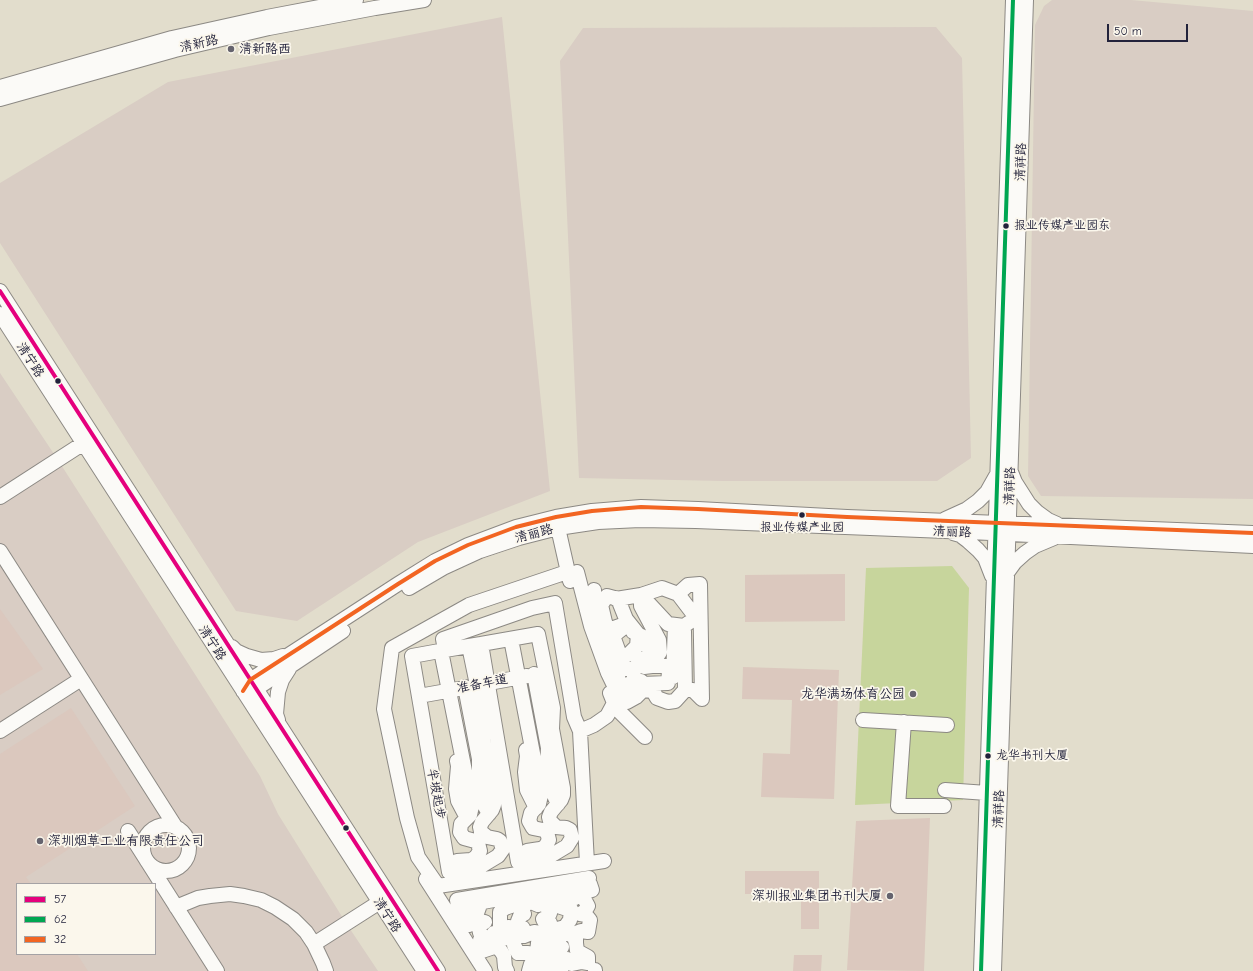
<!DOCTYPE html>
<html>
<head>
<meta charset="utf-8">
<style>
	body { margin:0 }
	#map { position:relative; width:1253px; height:971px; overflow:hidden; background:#e2ddcc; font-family:"Comic Neue",sans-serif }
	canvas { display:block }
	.legend { position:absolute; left:16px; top:883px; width:140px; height:72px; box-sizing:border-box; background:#fbf7ec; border:1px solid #a4a2a5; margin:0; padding:5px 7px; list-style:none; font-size:12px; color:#22223b }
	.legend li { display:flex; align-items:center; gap:8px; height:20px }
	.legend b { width:20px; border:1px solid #a4a2a5 }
	.scale { position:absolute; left:1107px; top:24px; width:81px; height:18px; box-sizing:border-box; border:2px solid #22223b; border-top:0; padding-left:5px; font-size:12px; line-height:14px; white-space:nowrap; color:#22223b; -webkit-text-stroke:3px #fbf7ec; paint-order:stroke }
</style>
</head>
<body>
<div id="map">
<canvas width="1253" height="971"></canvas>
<ul class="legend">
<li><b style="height:5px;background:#e5007d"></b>57</li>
<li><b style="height:5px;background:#00a651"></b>62</li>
<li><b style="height:5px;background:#f26522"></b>32</li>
</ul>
<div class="scale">50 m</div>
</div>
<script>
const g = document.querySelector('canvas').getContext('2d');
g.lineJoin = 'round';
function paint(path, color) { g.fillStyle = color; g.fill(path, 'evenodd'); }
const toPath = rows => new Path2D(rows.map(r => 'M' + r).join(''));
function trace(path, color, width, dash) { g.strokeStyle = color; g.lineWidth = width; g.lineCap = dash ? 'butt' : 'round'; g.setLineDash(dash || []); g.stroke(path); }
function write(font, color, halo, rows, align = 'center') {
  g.font = font + ' "Comic Neue","LXGW WenKai TC",sans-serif'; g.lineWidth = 3.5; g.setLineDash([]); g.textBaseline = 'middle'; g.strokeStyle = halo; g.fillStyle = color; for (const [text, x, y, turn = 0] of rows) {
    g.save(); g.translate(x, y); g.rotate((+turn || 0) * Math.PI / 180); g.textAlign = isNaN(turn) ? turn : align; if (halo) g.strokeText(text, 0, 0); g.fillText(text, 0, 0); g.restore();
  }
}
const industrial = toPath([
	[1052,0,1131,0,1253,11,1253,499,1041,496,1028,476,1035,25,1044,6],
	[502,17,550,491,418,542,297,621,236,611,0,243,0,183,168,82],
	[936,27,962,58,971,458,937,481,723,481,579,478,560,61,583,28],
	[0,373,58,460,260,776,278,814,346,923,378,971,0,971],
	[17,884,155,884,155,954,17,954]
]);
const green = toPath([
	[952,566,969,588,963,800,855,805,866,568]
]);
const building = toPath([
	[845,574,845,621,745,622,745,575],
	[0,609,43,669,0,695],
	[743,667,839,670,834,799,761,797,763,753,790,754,792,700,742,699],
	[71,708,135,806,26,877,31,884,17,884,17,954,77,954,88,971,0,971,0,754],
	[930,818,924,971,847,970,856,821],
	[745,871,819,871,819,929,801,929,801,894,745,894],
	[794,955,822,955,821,971,793,971]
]);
const minor = toPath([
	[0,87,172,38,267,17,356,0],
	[0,99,175,50,269,28,375,8,424,0],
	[0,291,438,971],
	[0,314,424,971],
	[1011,472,1015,482,1029,504,1037,512,1048,520,1057,524],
	[0,497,90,439],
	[556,519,570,581],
	[945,519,967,509,978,501,987,492,996,476],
	[953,533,960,535,968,541,978,550,985,558,992,576],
	[0,551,175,826],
	[567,572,469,605,392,648,384,709,407,818,418,857,438,886,604,861],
	[577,572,591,626,608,673,621,700,627,702,636,697,643,690,653,691,657,698,668,702,675,701,685,690,693,690,702,699,700,584,688,585,678,594,694,615,694,619,684,626,668,624,641,595,641,606,659,640,660,652,656,658,640,659,630,653,637,646,638,634,626,619,618,599,607,596,601,605,605,622,608,630,622,625,623,628,613,636,625,669,632,669,635,679,623,690,606,648,596,611,594,590],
	[1007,573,1015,562,1025,553,1035,546,1054,538],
	[409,588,443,568,480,551,519,538,558,528,598,522,640,520,696,521,970,532,1253,546],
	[616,599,641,595,662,588,678,594],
	[684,631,685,690],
	[633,632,646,638,651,658],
	[511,639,541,795,539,804,531,813,529,821,533,828,543,830,547,832,549,840,545,847,540,849,527,851],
	[469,646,484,719,483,740,494,799,494,805,492,810,482,822,480,827,481,832,487,837,497,839,500,841,503,849,498,856,478,868,449,872,412,656,445,650,481,644,538,634,553,708,552,729,563,788,563,795,561,800,551,812,549,817,550,821,556,827,566,828,570,830,572,838,567,846,552,855,547,857,518,862,481,644],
	[232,647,236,651,247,656,261,660,274,659,283,656],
	[445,650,443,639,532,608,555,603,574,717,580,731],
	[441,651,472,806,470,815,461,824,460,832,464,838,475,841,478,843,480,851,476,857,471,860,457,861],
	[534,674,548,748,547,769,552,791,558,804],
	[673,677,675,625],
	[641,681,642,684,668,683,669,671,667,666,652,666,644,667],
	[478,685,527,676],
	[465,687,479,759,479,780,482,801,489,814],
	[243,691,250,680,398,584,435,561,468,545,516,527,556,517,592,511,641,507,698,509,847,517,1253,533],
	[243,691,256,689,343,631],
	[610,693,614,703,619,711,645,737],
	[419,696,458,689],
	[278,720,276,714,278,692,282,680,289,669],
	[863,720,947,725],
	[904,722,898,806,944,806],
	[0,731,81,679],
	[526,750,527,756,525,772,527,790,536,808],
	[457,761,458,766,456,789,458,801,467,818],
	[945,790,987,793],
	'143 848a23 23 0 1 1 46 0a23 23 0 1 1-46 0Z',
	[128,831,217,971],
	[587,863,580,731,594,725,607,716,614,703],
	[426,879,485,971],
	[542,899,550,913,548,917,543,919,544,921,550,923,554,941,562,947,556,948,555,951,556,957,560,960,567,959],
	[481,902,476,916,480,921,485,922,480,925,479,928,480,933,483,936,480,940,480,942,484,943,488,942,494,933,495,933,497,938,498,940,508,938,515,934],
	[538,905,531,902,524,905,517,904,505,908,500,912,500,928,509,927,513,930,515,934,514,945,518,953,528,953,531,955,535,954,537,951,538,943,539,941,550,937,553,939,567,933,574,937,576,943,576,933,581,931,588,932,590,920,586,915,580,914,585,911,588,906,581,893],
	[176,907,198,898,210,896,230,894,244,896,261,900,275,907,293,919,306,932,314,944,323,963,326,971],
	[524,914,520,916,518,921,520,927,523,928,520,936,524,936,534,932,541,933,565,927,570,920,571,909,569,907,564,908,558,906,555,900,557,897,563,895,571,895,575,898,581,893,592,890,590,884,586,883,472,904,466,907,469,925,461,925,457,900,589,878],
	[314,944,386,898],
	[482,951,494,947,498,948,501,951,504,956,505,967,507,971],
	[563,966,567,961,567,959,572,964,582,962,588,963,588,957,577,951,576,943],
	[529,971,531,964,536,970,546,969,551,971,550,962,548,959,542,959,549,954,550,951,546,946],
	[595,971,595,970],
	[981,971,1013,0],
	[994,971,1026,0]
]);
const bus1 = toPath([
	[0,291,438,971]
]);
const bus2 = toPath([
	[981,971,1013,0]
]);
const bus3 = toPath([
	[243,691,250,680,398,584,435,561,468,545,516,527,556,517,592,511,641,507,698,509,847,517,1253,533]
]);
const markers = [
	[231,49,4,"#65636e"],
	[1006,226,3.5,"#22223b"],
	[58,381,3.5,"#22223b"],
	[802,515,3.5,"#22223b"],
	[913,694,4,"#65636e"],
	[988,756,3.5,"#22223b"],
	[346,828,3.5,"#22223b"],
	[40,841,4,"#65636e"],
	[890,896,4,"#65636e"]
];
const busNames = [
	["报业传媒产业园东",1014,226],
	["报业传媒产业园",802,528,"center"],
	["龙华书刊大厦",996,756]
];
const streetNames = [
	["清新路",199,44,-13],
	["清祥路",1021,162,-88],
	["清宁路",30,360,57],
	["清祥路",1010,486,-88],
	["清丽路",952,532,2],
	["清丽路",534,534,-15],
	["清宁路",212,643,57],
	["准备车道",482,684,-11],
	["半坡起步",436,794,80],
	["清祥路",999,809,-88],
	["清宁路",387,915,57]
];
const poiNames = [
	["清新路西",239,49],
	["龙华满场体育公园",905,694,"right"],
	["深圳烟草工业有限责任公司",48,841],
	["深圳报业集团书刊大厦",882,896,"right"]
];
paint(industrial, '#d9cdc4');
paint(green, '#c7d59c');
paint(building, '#dbc8be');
trace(minor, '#8c8984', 16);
trace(minor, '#fbfaf7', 14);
trace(bus1, '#e5007d', 4);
trace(bus2, '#00a651', 4);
trace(bus3, '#f26522', 4);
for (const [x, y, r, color] of markers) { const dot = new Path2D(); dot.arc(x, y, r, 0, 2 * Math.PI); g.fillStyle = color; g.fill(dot); trace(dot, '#fbf7ec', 1.5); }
write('12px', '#22223b', '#fbf7ec', busNames, 'left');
write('13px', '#22223b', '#fbf7ec', streetNames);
write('13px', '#22223b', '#fbf7ec', poiNames, 'left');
</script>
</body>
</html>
